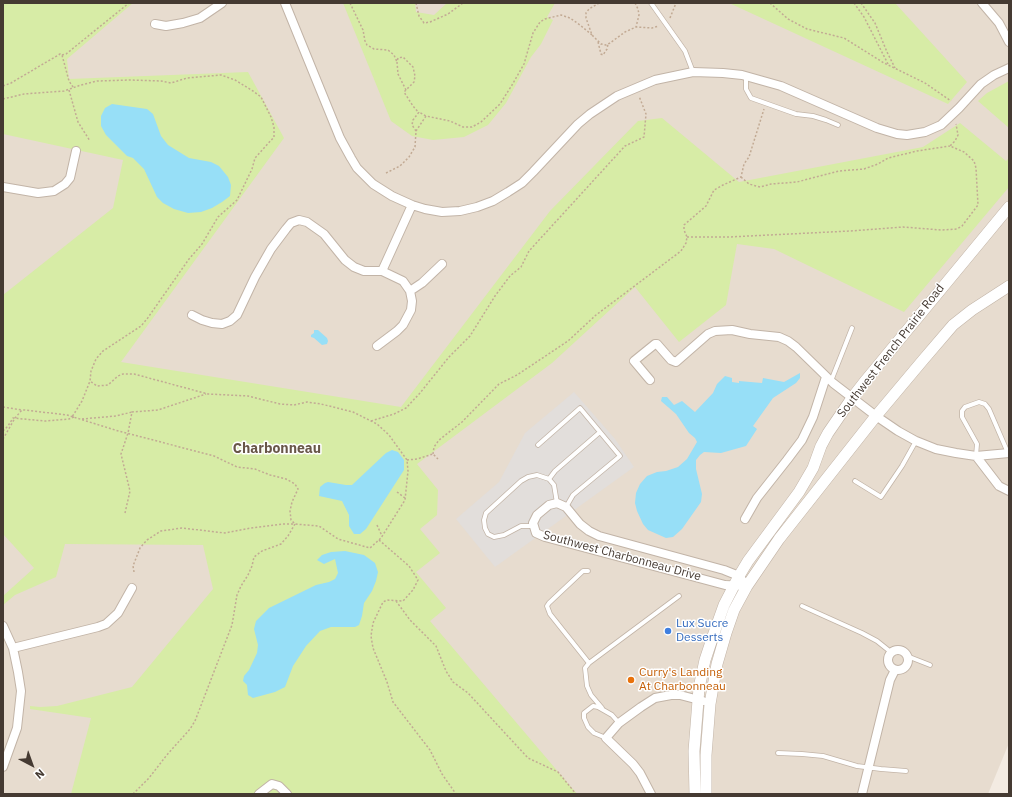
<!DOCTYPE html>
<html>
<head>
<meta charset="utf-8">
<style>
	body { margin:0 }
	#map { position:relative; width:1012px; height:797px; overflow:hidden; background:#f3ebe2; font-family:"IBM Plex Sans",sans-serif }
	canvas { display:block }
	.frame { position:absolute; inset:0; border:4px solid #453a32; pointer-events:none }
	.north { position:absolute; left:12px; top:745px; width:40px; height:40px; -webkit-text-stroke:3px #fff; paint-order:stroke; rotate:139deg; font-size:11px; font-weight:700; line-height:16px; text-align:center; color:#453a32 }
	.north::after { content:''; display:block; margin:auto; width:14px; height:18px; background:#453a32; clip-path:polygon(50% 0,100% 100%,50% 72%,0 100%) }
</style>
</head>
<body>
<div id="map">
<canvas width="1012" height="797"></canvas>
<div class="frame"></div>
<div class="north">N</div>
</div>
<script>
const g = document.querySelector('canvas').getContext('2d');
g.lineJoin = 'round';
function paint(path, color) { g.fillStyle = color; g.fill(path, 'evenodd'); }
const toPath = rows => new Path2D(rows.map(r => 'M' + r).join(''));
function trace(path, color, width, dash) { g.strokeStyle = color; g.lineWidth = width; g.lineCap = dash ? 'butt' : 'round'; g.setLineDash(dash || []); g.stroke(path); }
function write(font, color, halo, rows, align = 'center') {
  g.font = font + ' "IBM Plex Sans",sans-serif'; g.lineWidth = 3; g.setLineDash([]); g.textBaseline = 'middle'; g.strokeStyle = halo; g.fillStyle = color; for (const [text, x, y, turn = 0] of rows) {
    g.save(); g.translate(x, y); g.rotate((+turn || 0) * Math.PI / 180); g.textAlign = isNaN(turn) ? turn : align; if (halo) g.strokeText(text, 0, 0); g.fillText(text, 0, 0); g.restore();
  }
}
const residential = toPath([
	[3,3,1009,3,1009,743,988,794,3,794]
]);
const green = toPath([
	[3,3,133,3,67,59,69,79,248,72,284,138,121,362,401,407,550,211,638,121,662,118,739,182,923,147,960,123,1006,161,1009,158,1009,187,904,312,774,249,737,244,726,305,679,342,635,287,552,363,417,464,438,490,437,515,420,529,440,553,416,572,446,608,430,621,577,794,71,794,91,718,30,709,30,706,40,707,57,706,132,687,213,589,203,545,65,544,56,577,15,595,3,605,3,596,34,568,3,534,3,295,113,208,123,160,3,134],
	[343,3,415,3,416,12,434,15,447,3,555,3,547,17,553,20,541,44,531,57,506,103,488,125,464,137,433,140,412,136,391,121],
	[729,3,895,3,967,82,948,104],
	[1009,81,1009,128,978,101,987,93]
]);
const parking = toPath([
	[574,392,615,439,634,467,495,567,456,519,499,482,525,433]
]);
const water = toPath([
	[112,104,147,109,153,114,161,136,168,145,189,158,211,162,219,166,228,177,231,185,230,196,222,202,212,208,201,212,188,213,174,209,163,203,157,197,144,169,133,158,127,156,106,135,101,126,101,116,105,108],
	[314,330,318,330,327,338,328,341,327,344,322,345,314,338,311,337,311,335,314,333],
	[800,373,800,378,796,383,773,398,753,426,757,429,746,446,721,453,704,452,700,455,696,460,696,469,702,494,701,502,682,529,673,537,666,538,648,530,643,524,637,511,635,503,636,493,640,484,647,476,657,472,666,471,678,467,687,459,697,442,695,438,689,433,676,414,661,401,662,397,667,397,674,405,682,401,695,412,713,393,717,384,725,376,732,378,732,382,739,383,739,381,762,383,763,378,784,382],
	[392,450,398,452,404,460,404,470,366,529,360,534,354,534,349,526,349,515,342,501,319,496,320,487,325,483,328,482,346,485,352,485,386,453],
	[345,551,364,555,375,563,378,572,376,581,372,591,364,603,362,616,359,625,355,627,331,627,320,631,306,646,293,666,285,687,275,692,253,698,248,695,247,685,243,681,244,676,249,670,257,653,258,645,254,629,256,621,269,608,316,585,329,582,335,579,338,573,335,559,324,564,317,560,322,555,331,552]
]);
const path = toPath([
	[350,3,363,30,365,41,367,45,374,49,388,50,394,55,397,62],
	[416,3,419,16,424,23,430,22,448,14,463,3],
	[599,3,589,9,586,13,586,18,592,35,601,44,606,45,610,43,625,32,636,27,652,28,659,26],
	[635,3,638,9,639,15,636,27],
	[770,3,788,19,807,29,844,38,884,63,925,83,951,101],
	[854,3,864,17,888,64],
	[861,3,875,23,887,52,895,68],
	[670,18,676,3],
	[598,42,601,54,603,55,607,49,608,44],
	[62,55,66,54,129,3],
	[3,86,11,83,60,54,62,55,69,81,73,87],
	[69,90,78,122,90,141],
	[406,90,398,74,397,62,398,58,403,57,413,67,415,76,414,82,404,92,413,106,419,113],
	[3,99,24,94,64,91,81,85,97,81,131,80,161,81,171,83,187,78,221,75,235,80,253,91,261,97,271,117,274,127,274,137,255,158,252,169,237,200,218,217,202,244,189,259,147,319,141,326,103,351,96,359,91,371,90,381,82,401,72,417],
	[416,131,412,125,413,120,419,112,426,116],
	[386,173,400,166,409,157,415,147,416,131,426,116,450,121,463,127,472,127,481,122,500,104,512,85,524,64,533,33,540,22,545,19,561,15,570,18,580,25,592,35],
	[741,177,749,184,760,187,771,184,797,182,839,171,864,169,878,164,888,158,917,151,950,146],
	[687,237,729,237,850,231,903,227,941,230,957,229,962,226,978,205,976,168,974,161,964,152,950,146,955,141,958,135,956,124],
	[3,407,22,410],
	[82,419,116,416,132,412],
	[371,421,394,414,406,408,420,393,449,357,470,336,495,296,510,276,521,267,529,251,625,146,644,137,646,114,639,96],
	[3,431,8,426,13,418,45,421,69,419,74,417],
	[3,439,15,418,22,410,25,410,67,415,115,430,214,456,237,467,255,469,270,475,286,479,295,484,298,489,292,502,290,511,291,520,295,524,319,526,338,539,370,548,381,538,405,500,408,471,407,460,389,435,377,424,353,412,321,404,307,402,294,405,280,404,248,396,208,394,134,374,123,374,118,376,108,385,97,386,90,381],
	[433,454,434,447,439,440,462,422,499,384,517,375,568,341,596,315,681,251,686,243,687,237,684,230,684,225,706,206,714,190,723,185,741,177,744,164,749,157,764,109],
	[407,460,417,459,433,454,438,459],
	[397,492,405,498],
	[125,513,130,491,121,454,128,433,132,412,158,410,206,394],
	[377,525,382,536],
	[379,540,409,566,418,580,413,590,403,601,387,600,383,602,373,623,371,636,373,648,387,682,393,702,430,750,442,774,456,794],
	[396,601,410,620,436,646,446,671,453,682,468,693,528,758,558,772,576,794],
	[133,794,149,778,166,756,190,729,195,721,232,625,237,595,241,586,248,575,252,566,254,557,262,551,281,544,288,536,295,524,283,524,251,528,225,533,182,528,161,531,147,540,140,548,133,566,134,572]
]);
const service = toPath([
	[651,3,685,51,693,72],
	[746,76,746,89,751,98,796,114,813,116,826,120,838,125],
	[831,381,852,328],
	[538,445,580,408,620,456,573,495,566,507],
	[976,456,977,444,962,417,962,411,965,407,979,402,985,404,989,409,1008,453],
	[549,479,554,485,557,503],
	[855,481,881,497,902,466,916,441],
	[534,526,521,526,504,535,494,537,488,534,485,528,484,520,486,513,521,481,528,477,537,475,549,479,555,471,600,432],
	[588,571,583,571,549,603,547,606,550,614,589,663],
	[802,606,862,633,877,641,892,653],
	[907,656,930,665],
	[602,708,591,695,587,686,585,668,589,663,679,596],
	[606,738,594,733,588,727,584,718,584,713,593,706,598,707,612,715,619,723],
	[778,753,802,754,823,756,857,766,881,769,906,771]
]);
const minor = toPath([
	[285,3,340,138,351,158,357,168,373,184,392,196,412,205,425,209,442,212,460,211,477,207,493,201,508,192,522,183,533,172,578,124,590,114,617,96,655,80,693,72,723,73,742,75,781,86,877,128,897,134,907,135,925,132,941,125,959,108,981,84,994,75,1009,68],
	[982,3,999,23,1009,42],
	[155,24,166,26,183,23,200,18,222,3],
	[3,187,38,193,54,191,65,184,70,178,76,151],
	[410,291,422,283,442,264],
	[192,315,202,320,212,323,222,324,230,321,237,315,255,277,271,249,286,229,291,223,299,220,307,222,324,234,345,260,354,267,364,271,382,271,412,205],
	[377,346,397,331,403,325,411,310,412,301,410,291,403,281,382,271],
	[650,380,634,361,655,344,657,344,671,360,676,362,708,334,715,331,732,330,750,334,779,337,788,341,796,347,833,383,876,416,898,431,916,441,936,449,956,453,976,456,1009,453],
	[976,456,999,486,1009,491],
	[557,503,566,507,580,524,589,531,599,536,724,570,739,576,747,586,725,585,545,537,536,533,533,523,537,515,549,505,557,503],
	[745,519,757,498,787,460,802,440,813,417,826,377],
	[3,626,13,648,18,672,21,691,17,728,3,767],
	[13,648,98,627,106,624,118,613,132,588],
	'888 660a10 10 0 1 1 20 0a10 10 0 1 1-20 0Z',
	[259,794,272,784,279,786,287,794],
	[651,794,640,773,633,764,606,738,619,723,641,707,655,698,671,695,680,695,703,701],
	[862,794,890,680,895,670]
]);
const tertiary = toPath([
	[695,794,694,751,699,688,705,660,713,636,724,605,739,576,748,561,799,492,813,468,821,446,828,433,852,398,866,380,1009,207],
	[706,794,706,755,710,704,717,664,726,633,734,610,747,586,779,539,876,416,923,360,953,325,972,310,1009,286]
]);
const markers = [
	[668,631,4,"#3f7fe0"],
	[631,680,4,"#e8710a"]
];
const streetNames = [
	["Southwest French Prairie Road",891,351,-52],
	["Southwest Charbonneau Drive",622,556,15]
];
const shopNames = [
	["Lux Sucre",676,624],
	["Desserts",676,638]
];
const foodNames = [
	["Curry's Landing",639,673],
	["At Charbonneau",639,687]
];
const quarterNames = [
	["Charbonneau",277,449]
];
paint(residential, '#e7dccf');
paint(green, '#d7eca6');
paint(parking, '#e2dedb');
paint(water, '#97dff7');
trace(service, '#c2b4a7', 5.5);
trace(minor, '#c2b4a7', 10);
trace(tertiary, '#c2b4a7', 12);
trace(path, '#c2aa94', 1.5, [2, 2]);
trace(service, '#fff', 4);
trace(minor, '#fff', 8);
trace(tertiary, '#fff', 11);
for (const [x, y, r, color] of markers) { const dot = new Path2D(); dot.arc(x, y, r, 0, 2 * Math.PI); g.fillStyle = color; g.fill(dot); trace(dot, '#fff', 1.5); }
write('12px', '#453a32', '#fff', streetNames);
write('12px', '#366cbe', '#fff', shopNames, 'left');
write('12px', '#c56008', '#fff', foodNames, 'left');
write('bold 14px', '#685648', '#fff', quarterNames);
</script>
</body>
</html>
